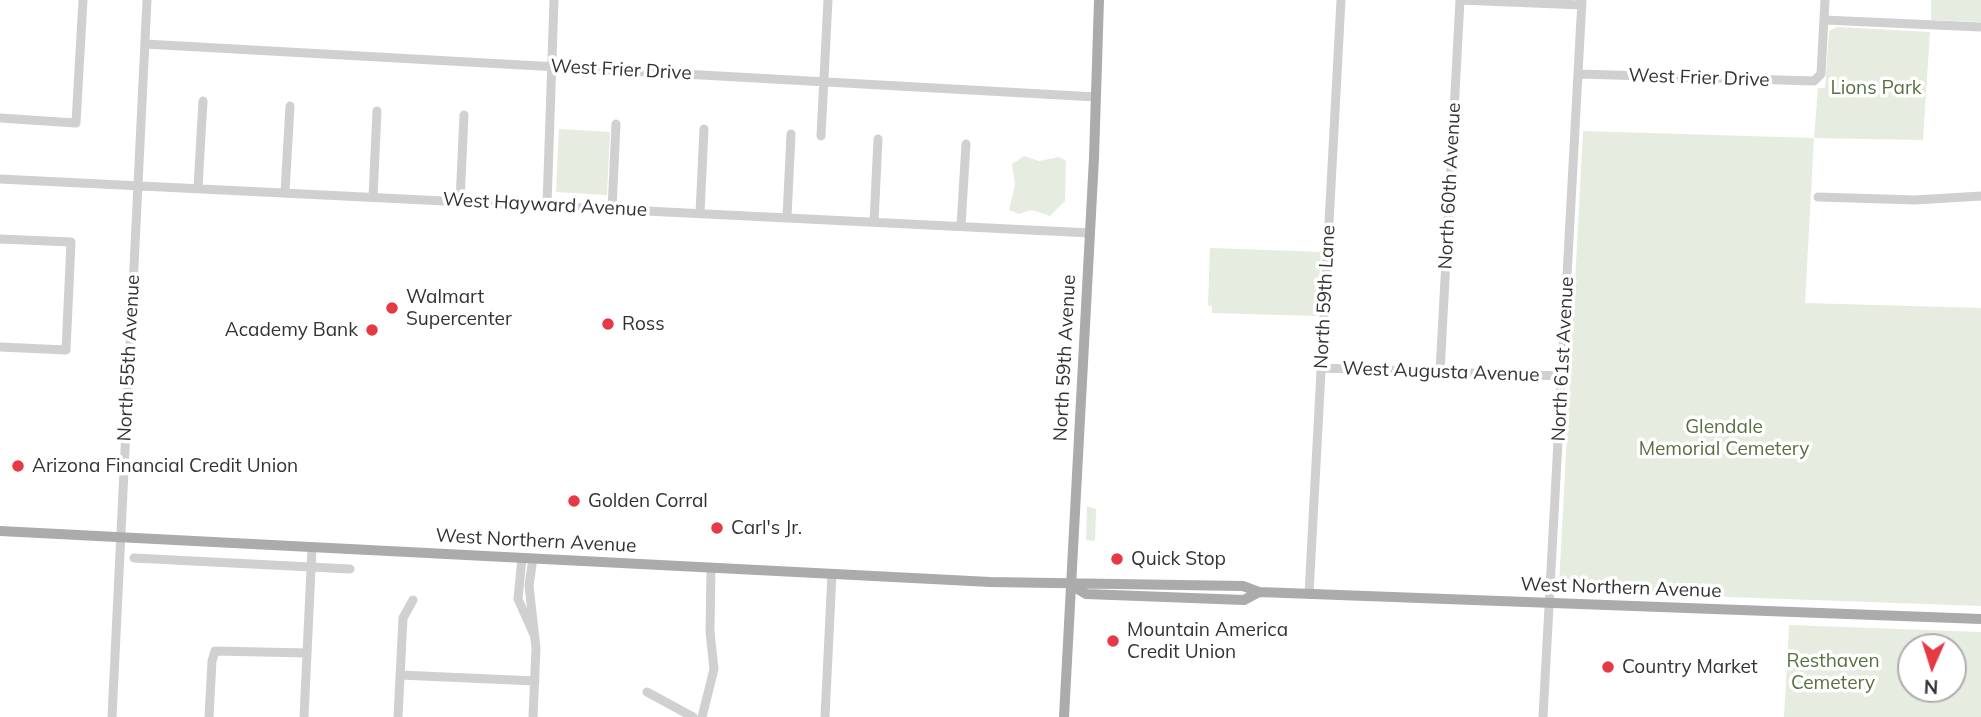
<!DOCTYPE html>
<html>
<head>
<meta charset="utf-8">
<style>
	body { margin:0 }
	#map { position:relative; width:1981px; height:717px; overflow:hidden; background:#fff; font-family:Mulish,sans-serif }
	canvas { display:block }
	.north { position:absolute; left:1897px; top:633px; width:70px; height:70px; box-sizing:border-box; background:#fff; border:2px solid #adadad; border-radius:50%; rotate:183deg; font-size:19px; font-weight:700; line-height:28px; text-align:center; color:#333 }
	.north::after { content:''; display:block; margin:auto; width:24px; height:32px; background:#e63946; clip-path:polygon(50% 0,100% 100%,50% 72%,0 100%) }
</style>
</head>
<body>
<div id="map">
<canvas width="1981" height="717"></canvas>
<div class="north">N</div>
</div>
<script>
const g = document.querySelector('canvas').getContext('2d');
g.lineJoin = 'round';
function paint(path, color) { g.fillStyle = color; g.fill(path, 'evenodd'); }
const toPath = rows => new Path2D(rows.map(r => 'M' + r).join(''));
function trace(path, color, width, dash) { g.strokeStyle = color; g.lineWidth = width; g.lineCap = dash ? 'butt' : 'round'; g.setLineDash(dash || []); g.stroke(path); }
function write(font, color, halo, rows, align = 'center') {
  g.font = font + ' Mulish,sans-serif'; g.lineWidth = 7; g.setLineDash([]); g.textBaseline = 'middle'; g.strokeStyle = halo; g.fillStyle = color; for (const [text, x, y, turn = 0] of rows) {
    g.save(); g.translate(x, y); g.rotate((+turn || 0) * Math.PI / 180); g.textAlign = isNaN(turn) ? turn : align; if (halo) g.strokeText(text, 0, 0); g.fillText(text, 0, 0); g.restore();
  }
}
const green = toPath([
	[1931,0,1981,0,1981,22,1931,20],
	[1837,27,1930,32,1923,140,1814,138,1805,303,1981,308,1981,606,1562,591,1559,585,1583,131,1814,138,1818,88,1825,88,1829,31],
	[559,129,610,132,607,195,556,192],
	[1024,156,1039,161,1059,157,1066,161,1065,201,1050,216,1032,210,1019,214,1009,210,1015,185,1012,164],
	[1210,248,1321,252,1317,316,1212,313,1212,306,1208,305],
	[1087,506,1096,509,1095,541,1086,540],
	[1789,625,1981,632,1981,717,1784,717],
	[1911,647,1953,647,1953,689,1911,689]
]);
const minor = toPath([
	[1460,0,1582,5],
	[1824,20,1981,27],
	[145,44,1096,97],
	[1579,74,1814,81,1821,74,1825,0],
	[0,118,76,123,83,0],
	[821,136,828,0],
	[0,179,1090,233],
	[198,187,203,101],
	[285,192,290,106],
	[373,197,377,111],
	[1818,197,1915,200,1981,196],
	[460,201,464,115],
	[547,205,554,0],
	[612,209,616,124],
	[700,213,704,129],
	[787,217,791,134],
	[874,222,878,139],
	[961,226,966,144],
	[0,239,71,242,66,350,0,347],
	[1321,368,1562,376],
	[1440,372,1460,0],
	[134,558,350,569],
	[522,558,518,599,535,637],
	[533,558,529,586,536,648,533,717],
	[1309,594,1341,0],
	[400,675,535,681],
	[647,692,693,717],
	[112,717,147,0],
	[209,717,212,661,215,651,307,653],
	[304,717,312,548],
	[398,717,403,618,413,600],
	[702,717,714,669,710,632,711,568],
	[825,717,832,574],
	[1543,717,1582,0]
]);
const major = toPath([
	[0,531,990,582,1243,586,1259,592,1981,619],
	[1071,585,1086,594,1244,600,1259,592],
	[1064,717,1094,158,1099,0]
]);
const markers = [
	[392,308,7,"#e63946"],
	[608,324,7,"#e63946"],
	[372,330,7,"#e63946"],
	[18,466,7,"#e63946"],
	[574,501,7,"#e63946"],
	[717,528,7,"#e63946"],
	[1117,559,7,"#e63946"],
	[1113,641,7,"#e63946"],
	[1608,667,7,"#e63946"]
];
const streetNames = [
	["West Frier Drive",621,70,3],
	["West Frier Drive",1699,78,2],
	["North 60th Avenue",1450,186,-87],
	["West Hayward Avenue",545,205,3],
	["North 59th Lane",1325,297,-87],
	["North 55th Avenue",129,358,-87],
	["North 59th Avenue",1065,358,-87],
	["North 61st Avenue",1563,359,-87],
	["West Augusta Avenue",1441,372,2],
	["West Northern Avenue",536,541,3],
	["West Northern Avenue",1621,588,2]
];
const parkNames = [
	["Lions Park",1876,88],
	["Glendale",1724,427],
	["Memorial Cemetery",1724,449],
	["Resthaven",1833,661],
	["Cemetery",1833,683]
];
const poiNames = [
	["Walmart",406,297],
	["Supercenter",406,319],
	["Ross",622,324],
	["Academy Bank",358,330,"right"],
	["Arizona Financial Credit Union",32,466],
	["Golden Corral",588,501],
	["Carl's Jr.",731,528],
	["Quick Stop",1131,559],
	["Mountain America",1127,630],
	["Credit Union",1127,652],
	["Country Market",1622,667]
];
paint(green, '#e6ecdf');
trace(minor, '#d0d0d0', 9);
trace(major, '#ababab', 10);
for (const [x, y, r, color] of markers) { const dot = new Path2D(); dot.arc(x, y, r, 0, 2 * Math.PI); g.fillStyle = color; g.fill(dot); trace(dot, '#fff', 2.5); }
write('19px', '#333', '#fff', streetNames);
write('19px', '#56703f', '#fff', parkNames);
write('19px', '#333', '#fff', poiNames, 'left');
</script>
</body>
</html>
